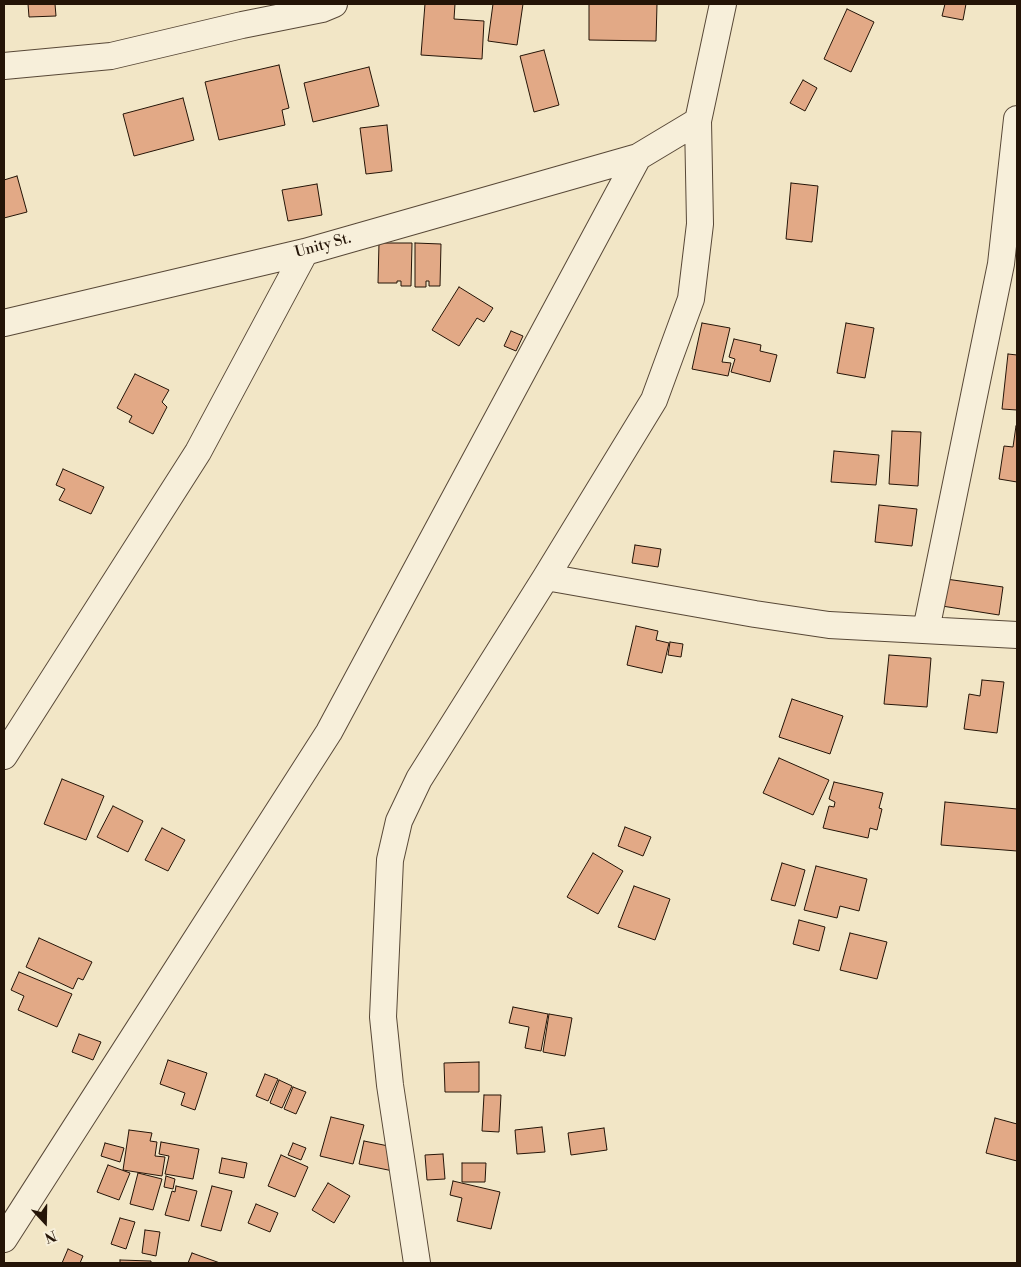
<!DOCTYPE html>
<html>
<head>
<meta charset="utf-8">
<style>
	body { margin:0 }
	#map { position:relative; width:1021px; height:1267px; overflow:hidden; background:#f2e6c6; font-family:"Libre Bodoni",serif }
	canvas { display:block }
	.frame { position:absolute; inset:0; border:5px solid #241407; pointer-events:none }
	.north { position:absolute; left:20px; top:1197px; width:50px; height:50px; -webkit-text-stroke:4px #f7efda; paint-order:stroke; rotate:159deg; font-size:14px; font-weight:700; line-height:20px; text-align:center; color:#241407 }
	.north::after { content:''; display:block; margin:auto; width:18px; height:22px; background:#241407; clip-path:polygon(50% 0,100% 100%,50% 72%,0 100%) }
</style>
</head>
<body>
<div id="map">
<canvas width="1021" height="1267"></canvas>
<div class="frame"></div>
<div class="north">N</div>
</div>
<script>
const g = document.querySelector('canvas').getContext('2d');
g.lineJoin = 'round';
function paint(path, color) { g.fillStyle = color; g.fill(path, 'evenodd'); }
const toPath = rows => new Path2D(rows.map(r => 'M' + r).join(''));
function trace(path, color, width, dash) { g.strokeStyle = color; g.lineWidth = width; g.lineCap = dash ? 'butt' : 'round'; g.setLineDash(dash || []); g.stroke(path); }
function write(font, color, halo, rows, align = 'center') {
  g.font = font + ' "Libre Bodoni",serif'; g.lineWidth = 5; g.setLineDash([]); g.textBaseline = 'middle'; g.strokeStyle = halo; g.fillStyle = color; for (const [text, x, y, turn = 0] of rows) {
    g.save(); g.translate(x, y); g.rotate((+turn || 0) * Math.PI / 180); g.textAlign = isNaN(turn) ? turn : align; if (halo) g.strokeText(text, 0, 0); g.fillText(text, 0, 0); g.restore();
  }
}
const building = toPath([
	[28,4,55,4,56,16,29,17,28,4],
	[425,4,455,4,454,19,484,21,482,59,421,55,425,4],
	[493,4,523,4,517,45,488,41,493,4],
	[589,4,657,4,656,41,589,40,589,4],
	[945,4,966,4,963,20,942,16,945,4],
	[847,9,874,22,851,72,824,59,847,9],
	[544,50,559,105,534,112,520,56,544,50],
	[279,65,289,108,282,110,285,125,219,140,205,82,279,65],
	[369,67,379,106,313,122,304,83,369,67],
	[803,80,817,88,805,111,790,103,803,80],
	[183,98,194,140,134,156,123,114,183,98],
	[387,125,392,171,366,174,360,128,387,125],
	[17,176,27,212,4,218,4,180,17,176],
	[791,183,818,186,812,242,786,239,791,183],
	[317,184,322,215,288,221,282,190,317,184],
	[379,243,412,243,411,286,401,286,401,281,397,281,397,283,378,283,379,243],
	[415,243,441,244,440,286,429,286,429,281,426,281,426,287,415,287,415,243],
	[459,287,493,308,484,322,477,318,459,346,432,330,459,287],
	[702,323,730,328,722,362,731,363,728,376,692,369,702,323],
	[846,323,874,328,865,378,837,373,846,323],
	[511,331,523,336,516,351,504,346,511,331],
	[734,339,761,345,760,351,777,355,770,382,731,372,735,359,729,357,734,339],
	[1008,354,1017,355,1017,410,1002,409,1008,354],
	[135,374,169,390,162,402,167,407,153,434,129,422,132,416,117,408,135,374],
	[1016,426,1017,426,1017,482,999,479,1004,446,1013,447,1016,426],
	[892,431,921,432,918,486,889,484,892,431],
	[834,451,879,455,876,485,831,482,834,451],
	[63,469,104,487,91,514,59,500,65,489,56,485,63,469],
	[879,505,917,509,912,546,875,542,879,505],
	[635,545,661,549,658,567,632,563,635,545],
	[946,579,1003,587,999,615,942,606,946,579],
	[636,626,658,631,656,640,669,643,662,673,627,665,636,626],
	[670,642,683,644,681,657,668,655,670,642],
	[889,655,931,658,927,707,884,704,889,655],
	[982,680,1004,682,997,733,964,729,969,694,980,696,982,680],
	[792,699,843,716,830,754,779,737,792,699],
	[779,758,829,780,813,815,763,793,779,758],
	[62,779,104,796,86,840,44,824,62,779],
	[834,782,883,793,879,808,882,809,877,830,870,828,868,838,823,828,829,806,834,807,835,802,829,799,834,782],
	[945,802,1017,809,1017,851,941,845,945,802],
	[113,806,143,821,128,852,97,837,113,806],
	[625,827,651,837,643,856,618,846,625,827],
	[162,828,185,840,168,871,145,860,162,828],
	[593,853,623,871,598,914,567,897,593,853],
	[782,863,805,870,795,906,771,900,782,863],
	[816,866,867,879,859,911,840,906,837,918,804,910,816,866],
	[634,886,670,899,655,940,618,927,634,886],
	[799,920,825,927,819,951,793,944,799,920],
	[850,933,887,942,877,979,840,970,850,933],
	[39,938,92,962,83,980,78,978,73,989,26,967,39,938],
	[19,972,72,994,57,1027,18,1010,24,996,11,990,19,972],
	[513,1007,548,1014,541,1051,525,1048,529,1027,509,1023,513,1007],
	[549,1014,572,1018,565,1056,543,1052,549,1014],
	[79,1034,101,1042,93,1060,72,1052,79,1034],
	[168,1060,207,1073,195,1110,181,1105,185,1093,160,1084,168,1060],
	[479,1062,479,1092,445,1092,444,1063,479,1062],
	[265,1074,278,1079,268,1101,256,1096,265,1074],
	[279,1080,292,1086,282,1108,270,1103,279,1080],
	[293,1087,306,1092,296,1114,284,1109,293,1087],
	[484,1095,501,1095,499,1132,482,1131,484,1095],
	[331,1117,364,1125,353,1164,320,1156,331,1117],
	[995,1118,1017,1124,1017,1161,986,1153,995,1118],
	[542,1127,545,1152,517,1154,515,1130,542,1127],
	[604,1128,607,1150,571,1155,568,1133,604,1128],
	[129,1130,152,1133,150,1141,157,1142,155,1156,165,1157,162,1176,123,1170,129,1130],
	[364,1141,398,1148,393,1171,359,1164,364,1141],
	[161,1142,199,1149,193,1179,165,1174,169,1156,159,1154,161,1142],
	[105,1143,124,1148,120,1162,101,1156,105,1143],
	[293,1143,306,1148,301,1160,288,1155,293,1143],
	[443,1154,445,1179,427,1180,425,1155,443,1154],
	[281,1155,308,1167,295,1197,268,1186,281,1155],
	[222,1158,247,1163,244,1178,219,1173,222,1158],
	[462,1163,486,1163,485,1182,462,1182,462,1163],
	[108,1165,130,1173,119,1200,97,1192,108,1165],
	[138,1173,162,1179,153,1210,130,1204,138,1173],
	[166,1176,175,1179,173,1189,164,1187,166,1176],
	[453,1181,500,1192,491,1229,457,1221,462,1198,450,1195,453,1181],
	[328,1183,350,1196,334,1223,312,1210,328,1183],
	[176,1186,197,1191,189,1221,165,1215,172,1191,175,1192,176,1186],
	[212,1186,232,1191,221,1231,201,1226,212,1186],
	[256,1204,278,1213,270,1232,248,1223,256,1204],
	[120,1218,135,1222,126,1249,111,1244,120,1218],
	[145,1230,160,1232,156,1256,142,1253,145,1230],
	[68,1249,83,1256,80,1263,62,1263,68,1249],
	[192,1253,220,1263,188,1263,192,1253],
	[120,1260,151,1261,151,1263,120,1263,120,1260]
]);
const street = toPath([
	[4,66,111,56,242,25,322,9,334,4],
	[4,323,305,252,638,157],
	[546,577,755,614,829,625,1017,635],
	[926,630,1001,264,1017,119],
	[4,756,198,452,305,252],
	[4,1239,329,732,638,157,698,121,723,4],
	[417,1263,390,1085,383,1017,390,860,399,821,419,779,546,577,654,400,691,299,700,224,698,121]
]);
const streetNames = [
	["Unity St.",323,246,-15]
];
paint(building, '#e2a986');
trace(building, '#241407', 1);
trace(street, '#584837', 28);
trace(street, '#f7efda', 26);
write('15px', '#241407', '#f7efda', streetNames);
</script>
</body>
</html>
